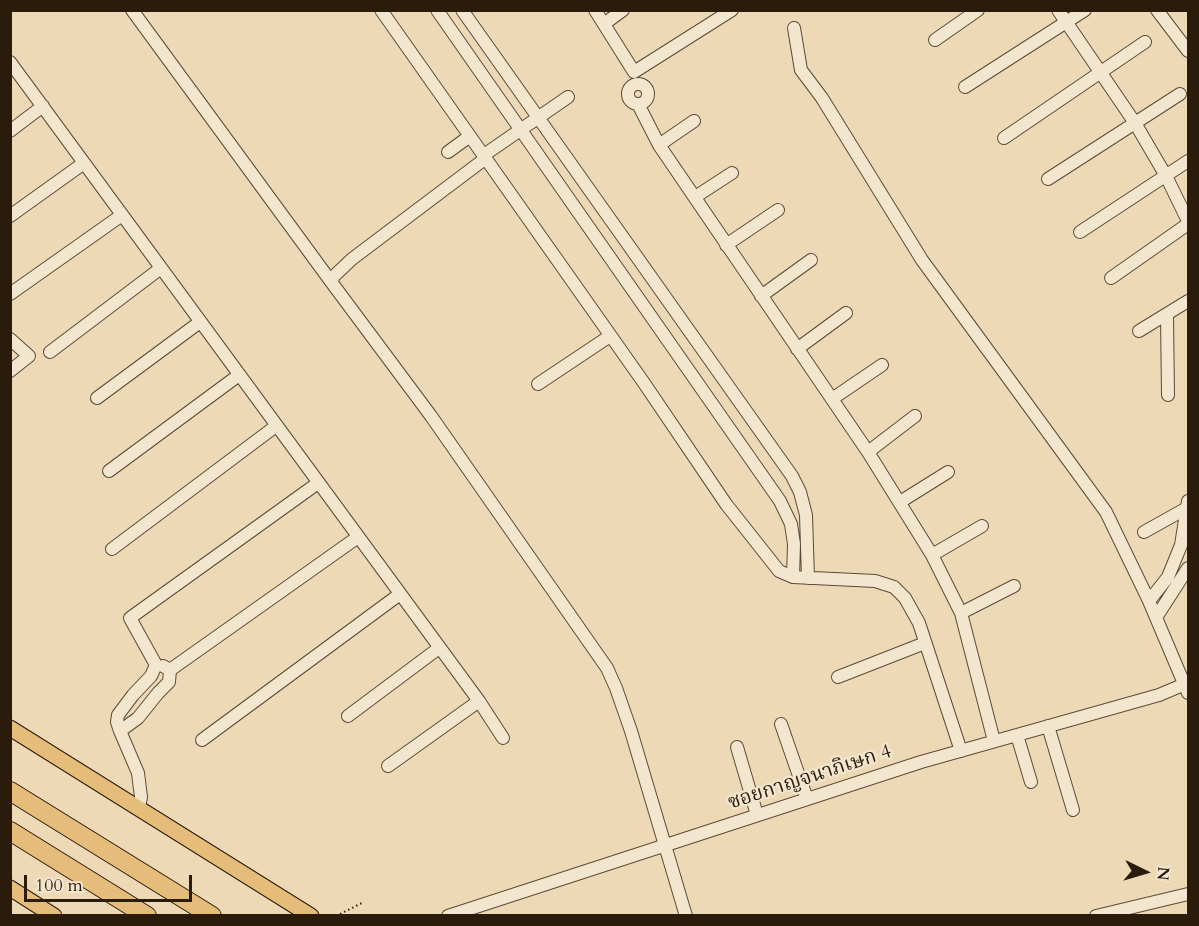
<!DOCTYPE html>
<html>
<head>
<meta charset="utf-8">
<style>
	body { margin:0 }
	#map { position:relative; width:1199px; height:926px; overflow:hidden; background:#edd9b5; font-family:Cardo,serif }
	canvas { display:block }
	.frame { position:absolute; inset:0; border:12px solid #2a1b0b; pointer-events:none }
	.north { position:absolute; left:1115px; top:842px; width:60px; height:60px; -webkit-text-stroke:4px #f3e6cf; paint-order:stroke; rotate:95deg; font-size:16px; font-weight:700; line-height:24px; text-align:center; color:#2a1b0b }
	.north::after { content:''; display:block; margin:auto; width:21px; height:27px; background:#2a1b0b; clip-path:polygon(50% 0,100% 100%,50% 72%,0 100%) }
	.scale { position:absolute; left:24px; top:875px; width:168px; height:27px; box-sizing:border-box; border:3px solid #2a1b0b; border-top:0; padding-left:8px; font-size:18px; line-height:21px; white-space:nowrap; color:#2a1b0b; -webkit-text-stroke:4px #f3e6cf; paint-order:stroke }
</style>
</head>
<body>
<div id="map">
<canvas width="1199" height="926"></canvas>
<div class="frame"></div>
<div class="north">N</div>
<div class="scale">100 m</div>
</div>
<script>
const g = document.querySelector('canvas').getContext('2d');
g.lineJoin = 'round';
const toPath = rows => new Path2D(rows.map(r => 'M' + r).join(''));
function trace(path, color, width, dash) { g.strokeStyle = color; g.lineWidth = width; g.lineCap = dash ? 'butt' : 'round'; g.setLineDash(dash || []); g.stroke(path); }
function write(font, color, halo, rows, align = 'center') {
  g.font = font + ' Cardo,"Noto Serif Thai",serif'; g.lineWidth = 4.5; g.setLineDash([]); g.textBaseline = 'middle'; g.strokeStyle = halo; g.fillStyle = color; for (const [text, x, y, turn = 0] of rows) {
    g.save(); g.translate(x, y); g.rotate((+turn || 0) * Math.PI / 180); g.textAlign = isNaN(turn) ? turn : align; if (halo) g.strokeText(text, 0, 0); g.fillText(text, 0, 0); g.restore();
  }
}
const path = toPath([
	[336,916,364,902]
]);
const minor = toPath([
	[132,10,332,283],
	[381,10,644,383,726,504,779,571,793,577,875,581,894,587,905,598,919,623,961,751],
	[437,10,780,501,791,524,794,544,793,577],
	[462,10,792,476,800,492,806,515,808,578],
	[595,10,634,72,732,10],
	[1058,10,1135,123,1166,176,1188,221],
	[1157,10,1188,51],
	[604,24,623,10],
	[794,28,801,70,822,98,922,260,1106,512,1149,601,1188,693],
	[935,40,978,10],
	[10,62,479,701,503,738],
	'628 94a10 10 0 1 1 20 0a10 10 0 1 1-20 0Z',
	[965,87,1085,10],
	[638,104,659,145,868,452,932,555,961,613,994,741],
	[10,131,43,106],
	[1004,138,1145,42],
	[659,145,694,121],
	[448,152,470,136],
	[484,155,568,97],
	[486,158,352,259,333,277,332,283,431,416,607,668,616,688,631,731,686,916],
	[1048,179,1180,94],
	[695,197,732,173],
	[10,216,84,163],
	[1080,232,1188,161],
	[726,245,778,210],
	[1111,278,1188,224],
	[10,294,122,215],
	[761,296,811,260],
	[1167,316,1168,395],
	[1139,331,1188,301],
	[10,339,29,356,10,371],
	[797,349,846,313],
	[50,352,161,268],
	[538,384,610,336],
	[97,398,200,322],
	[832,399,882,365],
	[868,452,915,416],
	[109,471,239,375],
	[900,502,948,472],
	[1144,532,1187,508],
	[112,549,276,426],
	[932,555,982,526],
	[1149,601,1168,577,1181,545,1188,501],
	[961,613,1014,586],
	[1157,616,1188,568],
	[156,665,130,618,318,483],
	[170,670,358,537],
	[838,677,925,643],
	[348,716,439,648],
	[781,724,807,799],
	[1048,726,1073,810],
	[120,731,117,722,118,715,133,695,151,676,156,665],
	[1017,735,1031,782],
	[202,740,400,594],
	[737,747,757,815],
	[388,766,479,701],
	[139,808,141,797,138,773,120,731,138,718,158,693,169,682,170,670,163,666],
	[448,916,921,762,1159,695,1185,684],
	[1096,916,1188,894]
]);
const major = toPath([
	[10,728,311,916],
	[10,888,54,916]
]);
const highway = toPath([
	[10,791,212,916],
	[10,831,147,916]
]);
const streetNames = [
	["ซอยกาญจนาภิเษก 4",810,778,-18]
];
trace(minor, '#5b4a36', 14);
trace(major, '#2a1b0b', 17);
trace(highway, '#2a1b0b', 20);
trace(path, '#2a1b0b', 2, [1.5, 3]);
trace(minor, '#f3e6cf', 12);
trace(major, '#e6bc7a', 15);
trace(highway, '#e6bc7a', 18);
write('20px', '#2a1b0b', '#f3e6cf', streetNames);
</script>
</body>
</html>
